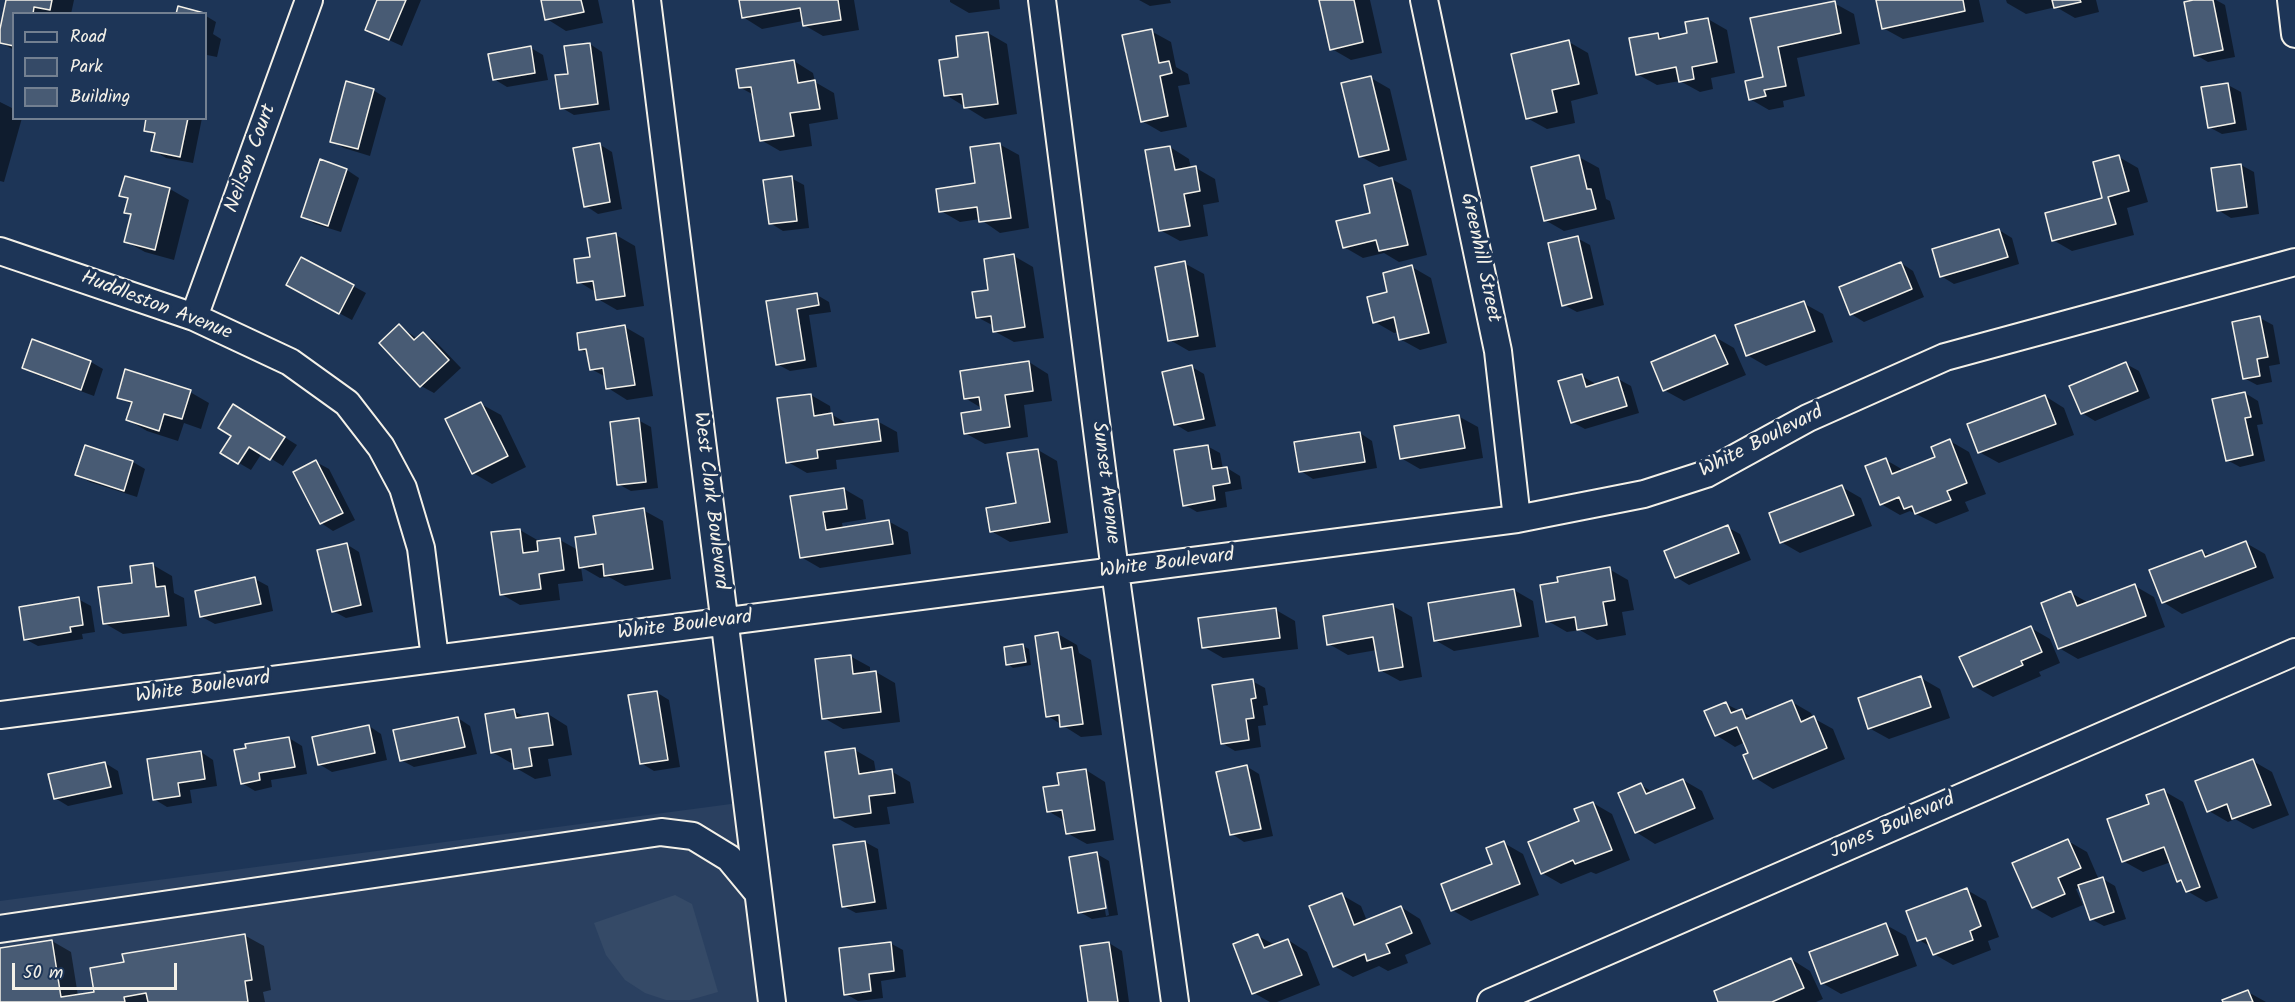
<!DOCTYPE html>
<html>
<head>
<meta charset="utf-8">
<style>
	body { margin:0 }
	#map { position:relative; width:2295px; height:1002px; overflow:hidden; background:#1d3557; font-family:Kalam,sans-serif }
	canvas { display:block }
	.legend { position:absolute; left:12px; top:12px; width:195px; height:108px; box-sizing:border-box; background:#1d3557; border:2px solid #738091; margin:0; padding:8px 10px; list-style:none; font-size:18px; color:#f4f1e8 }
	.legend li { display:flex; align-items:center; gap:12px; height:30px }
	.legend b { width:30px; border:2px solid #738091 }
	.scale { position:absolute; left:12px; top:963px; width:165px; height:27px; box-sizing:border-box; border:3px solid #f4f1e8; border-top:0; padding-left:8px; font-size:18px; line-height:21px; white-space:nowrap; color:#f4f1e8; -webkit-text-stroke:4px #1d3557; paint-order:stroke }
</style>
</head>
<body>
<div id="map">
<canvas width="2295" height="1002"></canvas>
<ul class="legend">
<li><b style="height:8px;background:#1d3557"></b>Road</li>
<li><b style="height:16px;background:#354a67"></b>Park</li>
<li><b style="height:16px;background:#485b74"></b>Building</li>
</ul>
<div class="scale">50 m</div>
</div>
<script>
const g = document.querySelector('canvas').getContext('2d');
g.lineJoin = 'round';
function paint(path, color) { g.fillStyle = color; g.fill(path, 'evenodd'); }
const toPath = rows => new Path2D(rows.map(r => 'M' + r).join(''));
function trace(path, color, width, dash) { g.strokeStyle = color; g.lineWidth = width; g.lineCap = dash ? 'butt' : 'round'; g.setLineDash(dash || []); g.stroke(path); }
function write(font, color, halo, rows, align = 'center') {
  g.font = font + ' Kalam,sans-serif'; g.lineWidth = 6; g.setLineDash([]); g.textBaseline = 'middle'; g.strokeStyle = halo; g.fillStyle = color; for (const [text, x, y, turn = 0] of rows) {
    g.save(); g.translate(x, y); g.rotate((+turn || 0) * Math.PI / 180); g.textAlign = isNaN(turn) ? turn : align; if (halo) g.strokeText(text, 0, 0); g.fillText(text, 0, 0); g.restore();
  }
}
const built = toPath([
	[746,802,772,1002,0,1002,0,901]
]);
const green = toPath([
	[675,895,692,904,718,992,690,1000,666,1000,645,993,625,980,606,955,594,923]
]);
const shadow = toPath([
	[8,0,74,0,71,14,14,14,14,50,0,42],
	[379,0,421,0,402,46,367,30],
	[543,0,598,0,603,23,566,31,547,19],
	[740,0,854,0,859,30,823,36,804,25,803,21,762,29,743,17],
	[950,0,999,0,1000,9,969,13,950,2],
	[1139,0,1170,0,1171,3,1150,6],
	[1321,0,1370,0,1382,53,1351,60,1332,49],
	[1877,0,1979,0,1984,22,1903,39,1883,28],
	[2006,0,2096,0,2099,12,2075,18,2056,7,2026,14,2007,3],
	[2201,0,2216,0,2225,5,2235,57,2208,62,2196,55],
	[1834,3,1854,14,1860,44,1797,58,1805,96,1783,101,1784,107,1769,110,1750,99,1765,79,1752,19],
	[206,16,216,22,213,34,221,39,217,57,207,55,206,61],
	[1708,19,1727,30,1735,73,1711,78,1713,89,1700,92,1680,81,1657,85,1637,74,1658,34,1665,39,1689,35],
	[1151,31,1171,42,1176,67,1188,74,1190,84,1178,86,1187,127,1161,132,1142,121],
	[988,33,1007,44,1017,114,985,119,946,95,960,58,957,37],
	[1569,42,1588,53,1598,94,1571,101,1575,123,1547,129,1527,118],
	[590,44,602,52,610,110,574,115,562,108],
	[531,48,543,55,548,80,507,87,494,79],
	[794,61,813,73,815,82,834,93,838,119,809,124,812,146,780,151,761,140,754,95,741,88],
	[1371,78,1390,89,1407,160,1379,167,1360,156],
	[2228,85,2241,92,2247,130,2222,134,2209,127],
	[373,90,386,98,370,156,344,148,331,141],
	[0,102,14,109,14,118,22,118,4,182,0,181],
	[147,118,202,118,193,163,166,158,153,150,156,136,145,130],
	[599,144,612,152,622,209,598,214,586,206],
	[999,144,1019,155,1029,228,1000,233,980,219,960,222,941,211,977,184],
	[1170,147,1189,159,1191,168,1196,168,1215,179,1219,202,1203,205,1208,236,1180,241,1160,230],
	[1579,157,1599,168,1606,199,1610,201,1615,219,1564,231,1545,220],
	[2119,157,2138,168,2148,202,2127,208,2134,235,2072,251,2053,240,2104,199],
	[321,161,347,170,359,178,341,232,315,224,302,216],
	[2241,165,2254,172,2259,214,2231,218,2218,210],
	[791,178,804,185,809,228,783,231,770,223],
	[1392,179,1411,190,1427,255,1399,262,1384,253,1363,258,1344,247,1372,214],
	[170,189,189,200,174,260,145,252,125,241,132,215,126,212,129,200,121,196],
	[1999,230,2012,238,2019,264,1954,284,1941,276],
	[616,235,635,246,644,306,617,310,598,299,597,293,579,282,592,258],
	[1577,238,1590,245,1604,305,1577,312,1564,305],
	[1014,256,1033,267,1044,338,1014,342,994,331,994,326,977,317],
	[1184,263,1204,274,1216,347,1189,351,1170,340],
	[1901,263,1913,271,1924,297,1864,322,1851,314],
	[1412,267,1431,278,1447,343,1420,350,1400,339,1399,332,1394,333,1375,322,1389,293],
	[353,286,366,293,352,320,300,292],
	[817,295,829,302,831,312,809,315,817,367,790,371,777,364,768,302],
	[1803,303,1823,314,1833,342,1766,366,1747,355],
	[2260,318,2273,325,2280,364,2269,366,2272,382,2257,385,2244,378],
	[399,326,418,339,423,334,435,341,461,368,434,393,421,386,381,343],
	[625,327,644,338,653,396,627,400,608,388,606,377,591,369,589,354,581,350],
	[1715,337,1734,348,1746,375,1684,401,1664,390],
	[33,341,91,362,103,369,94,396,37,375,24,368],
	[1029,362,1048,374,1052,401,1024,405,1028,437,985,444,965,433,983,411,983,409,965,398],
	[2126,364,2139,371,2150,398,2095,421,2082,413,2071,386],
	[1192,367,1204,374,1216,426,1188,432,1175,424],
	[1582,376,1594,383,1595,386,1618,379,1631,386,1639,413,1585,429,1572,422],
	[190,392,209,403,201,429,184,423,178,441,147,431,128,420,133,405,119,397],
	[2245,393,2258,401,2263,424,2257,425,2265,461,2240,467,2227,460],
	[811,395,830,406,831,414,848,424,877,421,897,432,899,452,836,460,837,469,807,473,788,462],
	[2045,396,2064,408,2074,435,1999,463,1979,452],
	[481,404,501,415,526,467,492,484,473,473],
	[246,413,297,445,283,466,262,453,251,470,239,463,233,435],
	[1458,416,1478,427,1483,458,1420,469,1401,458],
	[638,420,651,427,658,488,631,491,618,484],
	[1360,433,1372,441,1377,468,1313,479,1301,471],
	[1950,441,1969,452,1986,494,1965,502,1969,511,1936,524,1910,511,1900,515,1881,504,1886,460,1905,471,1937,458],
	[1207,446,1220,453,1223,469,1227,468,1240,476,1242,489,1225,492,1227,507,1197,512,1185,505],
	[86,447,133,462,145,469,137,497,90,482,77,475],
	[1038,450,1057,461,1068,533,1010,542,991,531,1017,505],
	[316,462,329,469,355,520,333,531,321,523],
	[1842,487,1861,498,1872,526,1800,553,1781,542],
	[844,489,863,500,866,519,842,523,843,528,888,521,908,532,911,554,820,568,801,557,792,497],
	[643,510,663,521,671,579,625,586,609,577,600,578,581,567,583,581,558,584,560,600,520,605,501,594,520,530,539,541,560,540,578,550,598,535],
	[1727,527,1740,534,1751,560,1689,585,1676,577],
	[2246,543,2265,554,2274,578,2182,614,2163,602,2202,552,2211,556],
	[346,544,359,552,373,612,346,618,333,611],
	[153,565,172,576,174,593,184,598,187,626,123,634,104,623,134,584],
	[1609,569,1628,580,1634,610,1622,612,1626,635,1597,640,1580,630,1567,632,1548,621],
	[255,579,268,586,273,611,215,624,202,617],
	[2135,586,2154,597,2165,627,2078,659,2059,648,2071,593,2089,603],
	[1514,590,1533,601,1539,637,1454,651,1435,640],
	[78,599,91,606,95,632,82,634,83,639,38,646,25,639],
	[1393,606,1412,617,1422,677,1400,681,1380,670,1377,650,1348,655,1329,644],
	[1276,610,1295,621,1298,649,1223,658,1204,647],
	[2031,628,2050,639,2060,663,2039,672,2041,676,1993,697,1974,686],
	[1058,634,1077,645,1079,653,1091,660,1102,735,1081,737,1048,716],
	[1023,646,1029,649,1031,665,1013,668,1008,664],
	[850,656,870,667,870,673,876,672,895,683,900,722,843,729,824,718],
	[1921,678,1940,689,1950,718,1889,739,1869,728],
	[1252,681,1265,688,1268,705,1263,706,1266,725,1258,726,1261,747,1235,751,1222,743],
	[656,692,669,700,680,767,654,771,641,763],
	[1792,702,1811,713,1813,718,1833,729,1845,759,1773,789,1754,777,1750,754,1745,742,1735,747,1716,735,1726,704,1754,718],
	[514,711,526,718,548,714,567,726,572,755,548,759,551,776,535,779,516,768,515,762,511,763,492,752],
	[458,718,470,726,477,754,414,767,401,760],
	[369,726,381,734,387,760,332,772,319,764],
	[289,738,302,746,307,774,271,780,272,787,255,791,242,783],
	[855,750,874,761,876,773,891,771,910,782,914,803,887,807,890,824,855,828,835,817],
	[201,752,213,760,217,786,190,790,192,803,167,807,154,799],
	[2253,761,2272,772,2289,815,2253,829,2235,819,2228,822,2209,811],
	[105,763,118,771,123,794,68,806,55,798],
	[1246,766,1259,774,1273,836,1244,842,1232,834],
	[1086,770,1105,782,1114,840,1087,844,1067,833,1065,821,1048,811,1061,786],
	[1683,780,1702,791,1714,819,1655,844,1636,832,1641,785,1654,793],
	[2164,791,2183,802,2218,898,2206,902,2187,891,2185,885,2178,881,2171,862,2143,872,2123,861,2151,805],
	[1593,803,1612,814,1630,860,1596,874,1591,872,1561,884,1542,873,1581,822],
	[2068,841,2087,852,2099,880,2103,879,2115,886,2126,919,2104,926,2091,919,2081,887,2076,889,2083,905,2052,918,2033,907],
	[865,842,878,849,887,909,856,913,843,906],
	[1504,843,1523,854,1539,895,1471,921,1452,910,1494,865],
	[1097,854,1109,861,1118,915,1092,919,1080,912],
	[1097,861,1100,861,1109,915,1106,916],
	[1967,890,1986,901,1999,937,1988,941,1991,950,1953,965,1934,954,1931,947,1919,940],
	[1342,895,1361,906,1367,921,1401,907,1420,919,1431,944,1405,955,1408,963,1388,971,1379,966,1353,977,1334,966],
	[1886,925,1906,936,1917,966,1841,994,1822,983],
	[244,935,264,946,271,990,263,992,265,1002,0,1002,0,950,52,941,71,952,78,996,96,993],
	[1258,936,1275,945,1288,940,1307,952,1320,985,1277,1002,1270,1002,1254,993],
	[890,943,903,950,906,977,881,981,883,998,858,1001,846,994],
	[1109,943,1122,951,1129,1002,1090,1002],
	[1791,959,1810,971,1823,999,1816,1002,1720,1002],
	[2248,992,2266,1002,2225,1002]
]);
const building = toPath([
	[6,0,52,0,50,10,34,7,33,14,14,14,14,46,0,43,0,29,6,0],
	[377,0,406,0,389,40,365,30,377,0],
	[541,0,581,0,584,12,545,20,541,0],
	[739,0,838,0,841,20,803,26,800,8,742,18,739,0],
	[1319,0,1354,0,1363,42,1330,50,1319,0],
	[1876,0,1963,0,1965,11,1882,29,1876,0],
	[2052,0,2080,0,2081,2,2054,8,2052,0],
	[2193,0,2213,0,2223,50,2194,56,2184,2,2193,0],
	[1835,1,1841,33,1778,47,1786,86,1764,90,1766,96,1749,100,1745,81,1763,77,1750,18,1835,1],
	[178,6,204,13,204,14,176,14,178,6],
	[1708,18,1717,62,1692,67,1694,79,1679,82,1676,67,1636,75,1629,38,1658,33,1659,39,1687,33,1685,22,1708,18],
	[1152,29,1159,63,1169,61,1172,73,1160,76,1168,116,1141,122,1122,35,1152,29],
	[988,32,998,104,964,108,962,94,944,96,939,60,958,57,956,36,988,32],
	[1569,40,1579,84,1552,90,1557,112,1526,119,1511,54,1569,40],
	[590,43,598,104,560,109,555,75,568,74,564,46,590,43],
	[531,46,535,73,493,80,488,54,531,46],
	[794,60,798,83,815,80,820,109,790,113,794,136,760,141,751,87,739,88,736,69,794,60],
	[1371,76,1389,150,1359,157,1341,83,1371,76],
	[346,81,374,89,358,149,330,142,346,81],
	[2228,83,2235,123,2208,128,2201,87,2228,83],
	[146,118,188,118,180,157,151,151,155,133,144,131,146,118],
	[600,143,610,202,584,207,573,148,600,143],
	[1000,143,1011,218,979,222,977,207,939,212,936,189,975,183,970,147,1000,143],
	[1170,146,1175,170,1196,166,1200,191,1184,194,1190,226,1159,231,1145,150,1170,146],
	[1579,155,1587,189,1591,189,1596,209,1544,221,1531,167,1579,155],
	[2119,155,2129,191,2108,197,2116,224,2052,241,2045,213,2102,198,2093,162,2119,155],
	[320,159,347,169,328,226,301,217,320,159],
	[2241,164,2247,207,2217,211,2211,168,2241,164],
	[125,176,170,188,155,250,124,242,131,214,124,213,128,198,119,196,125,176],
	[792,176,797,221,769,224,763,180,792,176],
	[1392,178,1408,245,1379,251,1376,240,1343,248,1336,221,1370,213,1364,185,1392,178],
	[1999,229,2008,257,1940,277,1932,249,1999,229],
	[616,233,625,296,596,300,593,281,577,283,574,259,590,257,587,238,616,233],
	[1578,236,1592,298,1562,306,1548,243,1578,236],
	[1014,254,1025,327,993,332,991,316,976,318,972,292,988,290,984,259,1014,254],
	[301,257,354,285,339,314,286,285,301,257],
	[1185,261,1198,336,1168,341,1155,267,1185,261],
	[1901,262,1912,289,1850,315,1839,287,1901,262],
	[1412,265,1429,333,1399,340,1394,317,1373,323,1367,297,1387,292,1383,273,1412,265],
	[817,293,819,305,797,309,805,360,776,365,766,301,817,293],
	[1804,301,1815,331,1746,356,1735,325,1804,301],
	[2260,316,2268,357,2257,359,2260,376,2243,379,2232,322,2260,316],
	[399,324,414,340,423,332,449,360,420,387,379,343,399,324],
	[625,325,635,385,606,389,603,368,590,370,586,349,579,350,577,333,625,325],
	[1715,335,1728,364,1663,391,1651,362,1715,335],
	[32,339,91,361,81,390,22,368,32,339],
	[1029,361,1033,391,1005,395,1010,427,964,434,961,413,981,410,979,397,964,399,960,371,1029,361],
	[2126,362,2138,391,2081,414,2069,386,2126,362],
	[1192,365,1204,419,1174,425,1162,372,1192,365],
	[125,369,191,390,182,419,164,414,159,431,126,420,132,402,117,398,125,369],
	[1582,374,1586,387,1618,377,1627,406,1571,423,1558,381,1582,374],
	[2245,392,2251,417,2245,418,2253,455,2226,461,2212,399,2245,392],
	[811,394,814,416,832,413,834,425,878,419,881,441,817,450,818,458,786,463,777,398,811,394],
	[2045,395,2056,424,1978,453,1967,424,2045,395],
	[481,402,508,456,472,474,445,419,481,402],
	[233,404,285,437,270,460,249,447,238,464,220,453,231,436,218,428,233,404],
	[1459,415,1465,448,1400,459,1394,426,1459,415],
	[639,418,646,482,617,485,610,422,639,418],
	[1360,432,1365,462,1299,472,1294,442,1360,432],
	[1950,439,1967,483,1947,491,1951,500,1915,514,1912,506,1904,509,1899,497,1880,505,1865,466,1886,458,1892,474,1935,457,1931,447,1950,439],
	[85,445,133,461,124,491,75,475,85,445],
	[1208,445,1212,469,1227,467,1230,483,1213,486,1215,500,1183,506,1174,450,1208,445],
	[1038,449,1050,522,990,532,986,508,1016,503,1007,453,1038,449],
	[316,460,343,513,320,524,293,472,316,460],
	[1842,485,1854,515,1780,543,1769,513,1842,485],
	[844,488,847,509,823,512,826,530,889,520,893,544,800,558,790,496,844,488],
	[644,508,653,569,604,576,603,564,579,568,575,537,596,534,593,516,644,508],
	[1728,525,1739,553,1675,578,1664,551,1728,525],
	[520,529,523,553,538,551,537,541,560,538,564,570,539,574,541,589,500,595,491,532,520,529],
	[2246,541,2256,567,2162,603,2149,570,2202,550,2205,557,2246,541],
	[347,543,361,605,332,612,317,550,347,543],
	[153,563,156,587,165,586,169,616,103,624,98,587,132,583,130,566,153,563],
	[1610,567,1615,600,1603,602,1607,625,1577,630,1575,617,1546,622,1540,585,1558,582,1557,577,1610,567],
	[255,577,261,604,200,617,195,591,255,577],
	[2135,584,2146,616,2058,649,2041,603,2071,591,2077,606,2135,584],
	[1514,589,1521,626,1434,641,1428,603,1514,589],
	[79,597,83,625,70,627,71,632,24,640,19,607,79,597],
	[1393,604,1403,667,1379,671,1373,637,1327,645,1323,616,1393,604],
	[1276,608,1280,638,1202,648,1198,618,1276,608],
	[2031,626,2042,652,2021,661,2023,665,1973,687,1959,657,2031,626],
	[1058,632,1061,649,1072,647,1083,724,1060,727,1059,715,1046,717,1035,636,1058,632],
	[1023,644,1026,662,1006,665,1004,647,1023,644],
	[851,655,853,674,876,671,881,712,822,719,815,659,851,655],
	[1921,676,1931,707,1868,729,1858,698,1921,676],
	[1253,679,1256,698,1251,699,1254,718,1246,719,1249,740,1221,744,1212,685,1253,679],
	[657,691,668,760,640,764,628,695,657,691],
	[1792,700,1801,722,1814,716,1827,748,1753,779,1743,755,1748,753,1737,727,1715,736,1704,711,1726,702,1731,713,1742,709,1746,719,1792,700],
	[514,709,516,718,548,713,553,745,529,748,532,766,514,769,511,749,491,753,485,714,514,709],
	[458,717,465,747,400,761,393,730,458,717],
	[369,725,375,753,318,765,312,737,369,725],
	[289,737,295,767,259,773,260,780,241,784,234,750,246,748,245,744,289,737],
	[855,748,859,774,892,769,895,793,869,796,871,813,834,818,825,752,855,748],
	[201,751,205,779,178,783,180,796,153,800,147,759,201,751],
	[2253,759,2271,805,2232,819,2227,804,2207,812,2195,781,2253,759],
	[105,762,111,787,54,799,48,774,105,762],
	[1247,765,1261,829,1230,835,1216,772,1247,765],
	[1086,769,1095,830,1066,834,1062,810,1047,812,1043,787,1059,785,1057,773,1086,769],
	[1683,779,1695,808,1635,833,1618,793,1641,783,1646,794,1683,779],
	[2164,789,2200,887,2186,892,2181,880,2177,882,2164,847,2122,862,2107,819,2149,804,2146,795,2164,789],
	[1593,802,1612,850,1575,864,1573,860,1541,874,1528,842,1579,821,1574,809,1593,802],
	[2068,839,2081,868,2058,878,2065,894,2032,908,2012,863,2068,839],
	[865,841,875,902,842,907,833,845,865,841],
	[1504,841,1520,884,1451,911,1441,884,1492,864,1486,848,1504,841],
	[1097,852,1106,908,1078,913,1069,857,1097,852],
	[2103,877,2114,912,2090,920,2078,885,2103,877],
	[1967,888,1981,926,1970,931,1973,940,1933,955,1926,938,1917,941,1906,911,1967,888],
	[1342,893,1354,925,1401,906,1412,933,1386,944,1390,953,1367,961,1365,954,1333,967,1309,906,1342,893],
	[1886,923,1898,955,1821,984,1809,952,1886,923],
	[245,934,252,980,245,981,248,1002,148,1002,146,993,124,997,125,1002,0,1002,0,948,52,940,61,997,94,992,90,968,124,962,122,954,245,934],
	[1258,934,1264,948,1288,939,1302,975,1252,994,1233,944,1258,934],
	[891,942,894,971,869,974,871,991,844,995,839,948,891,942],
	[1109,942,1118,1002,1088,1002,1080,946,1109,942],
	[1791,958,1804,988,1772,1002,1718,1002,1714,991,1791,958],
	[2248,990,2253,1002,2223,1002,2222,1000,2248,990]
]);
const minor = toPath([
	[647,0,772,1002],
	[1042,0,1115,571,1175,1002],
	[1424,0,1498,351,1517,519],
	[2291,0,2295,34],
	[0,251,194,317,290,362,347,403,381,447,403,488,421,548,435,658],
	[194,317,309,0],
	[0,715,1517,519,1644,494,1706,474,1808,418,1945,357,2295,262],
	[0,929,661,832,693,836,729,858,758,893],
	[1491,1002,2295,652]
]);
const streetNames = [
	["Neilson Court",252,159,-70],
	["Greenhill Street",1479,258,78],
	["Huddleston Avenue",156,307,21],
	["White Boulevard",1762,443,-27],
	["Sunset Avenue",1104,483,83],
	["West Clark Boulevard",709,501,83],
	["White Boulevard",1167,565,-7],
	["White Boulevard",685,627,-7],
	["White Boulevard",203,689,-8],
	["Jones Boulevard",1893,827,-24]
];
paint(built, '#2a4060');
paint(green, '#354a67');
paint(shadow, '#0007');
paint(building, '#485b74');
trace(building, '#f4f1e8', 1.5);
trace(minor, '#f4f1e8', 30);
trace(minor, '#1d3557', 26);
write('20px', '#f4f1e8', '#1d3557', streetNames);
</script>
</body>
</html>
